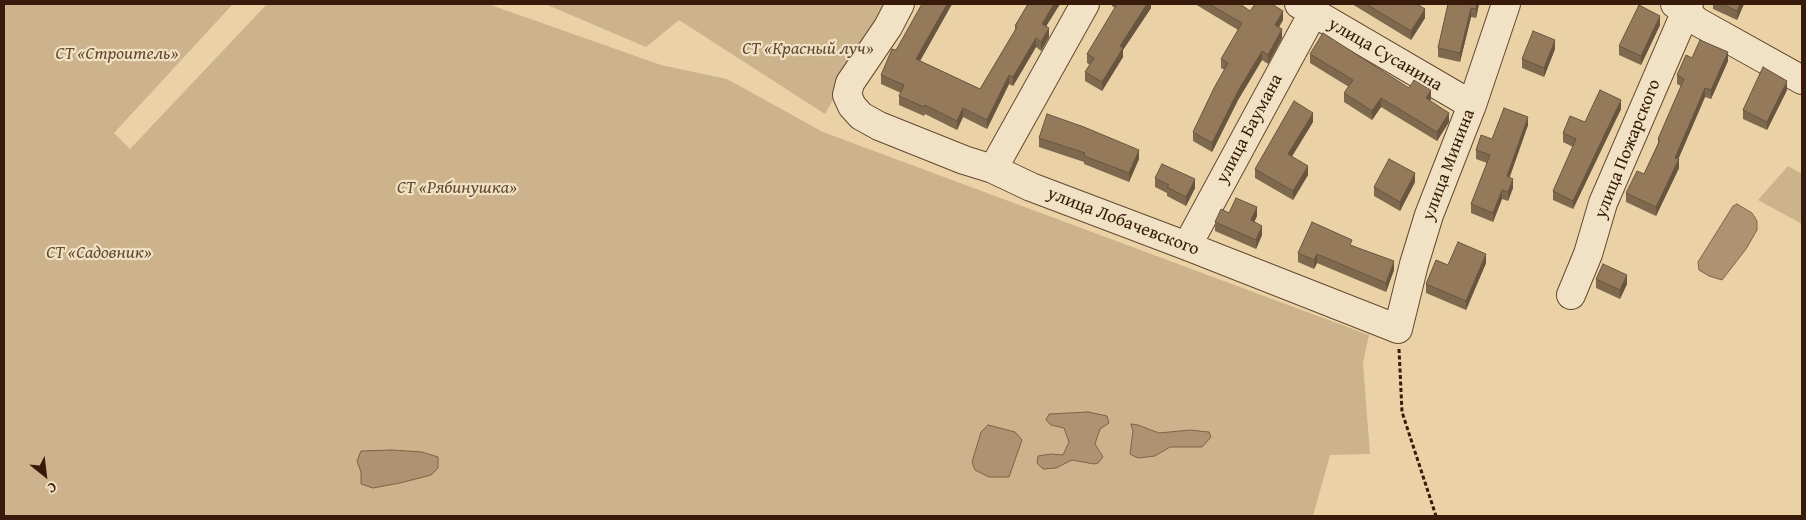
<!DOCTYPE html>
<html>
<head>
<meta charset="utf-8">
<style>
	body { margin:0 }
	#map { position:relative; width:1806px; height:520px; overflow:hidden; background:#ead2a6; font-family:"Gentium Book Plus",serif }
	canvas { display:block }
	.frame { position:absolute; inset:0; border:5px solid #371a09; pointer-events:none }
	.north { position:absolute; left:20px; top:450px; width:50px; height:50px; -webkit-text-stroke:4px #f1e2c5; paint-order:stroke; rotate:151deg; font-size:14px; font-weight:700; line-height:20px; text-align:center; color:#371a09 }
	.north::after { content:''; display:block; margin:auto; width:18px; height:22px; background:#371a09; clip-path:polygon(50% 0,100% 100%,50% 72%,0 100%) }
</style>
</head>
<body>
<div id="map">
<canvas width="1806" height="520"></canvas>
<div class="frame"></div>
<div class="north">С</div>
</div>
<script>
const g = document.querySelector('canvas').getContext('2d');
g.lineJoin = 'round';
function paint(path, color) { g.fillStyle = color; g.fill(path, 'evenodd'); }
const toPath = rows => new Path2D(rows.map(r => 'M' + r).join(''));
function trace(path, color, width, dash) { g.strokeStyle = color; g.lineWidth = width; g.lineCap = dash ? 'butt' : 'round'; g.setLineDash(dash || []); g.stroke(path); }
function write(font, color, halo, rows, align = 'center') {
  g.font = font + ' "Gentium Book Plus",serif'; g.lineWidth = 4.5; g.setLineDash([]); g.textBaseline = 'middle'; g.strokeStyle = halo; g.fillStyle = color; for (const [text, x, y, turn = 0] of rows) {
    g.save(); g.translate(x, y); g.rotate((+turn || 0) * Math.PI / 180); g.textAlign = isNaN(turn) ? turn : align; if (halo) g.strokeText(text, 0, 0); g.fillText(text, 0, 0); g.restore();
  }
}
const green = toPath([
	[4,4,233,4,114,133,130,149,267,4,488,4,661,65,727,79,823,132,1369,335,1363,363,1370,454,1330,455,1313,516,4,516],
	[545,4,887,4,825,114,679,20,646,47],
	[1788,166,1802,174,1802,224,1758,200]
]);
const water = toPath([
	[1737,204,1752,213,1757,221,1757,230,1746,249,1722,280,1709,276,1699,270,1698,262,1733,206,1737,204],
	[1088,412,1107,416,1109,423,1100,429,1095,444,1103,457,1098,463,1094,464,1072,460,1056,468,1043,469,1037,463,1038,456,1051,454,1063,455,1069,442,1064,428,1051,425,1046,420,1049,414,1088,412],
	[1131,424,1138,425,1159,433,1190,430,1209,432,1211,437,1202,447,1170,447,1155,456,1138,458,1130,454,1133,431,1131,424],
	[988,425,1015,432,1022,440,1009,477,989,477,975,470,972,462,981,432,988,425],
	[392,450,422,452,438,457,438,468,431,475,400,483,373,488,361,484,361,472,357,461,361,451,392,450]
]);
const path = toPath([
	[1399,349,1402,412,1436,516]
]);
const minor = toPath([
	[900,4,888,27,850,83,847,95,852,106,861,116,879,126,964,160,993,169,1031,187,1187,246,1398,329,1414,264,1429,215,1472,105,1506,4],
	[1299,4,1472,105],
	[1675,4,1698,22,1802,80],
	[993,169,1085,4],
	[1187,246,1313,13],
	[1571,295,1588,254,1603,203,1689,4]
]);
const wall = toPath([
	[952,4,920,61,980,89,1015,31,1015,26,1028,4,1060,4,1046,26,1049,37,1041,51,1036,47,1013,86,1009,84,987,129,963,117,957,130,925,114,924,116,899,105,899,96,901,93,881,84,881,75,896,50],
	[1112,4,1151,4,1151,8,1123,50,1123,57,1102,91,1085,81,1085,72,1090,65,1087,63,1087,54,1115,8,1112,6],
	[1195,4,1240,4,1250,11,1283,20,1279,27,1282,38,1268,64,1262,60,1238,100,1212,152,1193,141,1193,132,1225,70,1221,68,1221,59,1238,30],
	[1352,4,1417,4,1425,18,1411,40],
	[1448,4,1479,4,1476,18,1471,17,1460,62,1438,57,1438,48],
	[1713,4,1744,4,1737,20,1713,9],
	[1660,25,1641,65,1619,55,1619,46],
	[1555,49,1544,77,1522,68,1522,59],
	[1310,54,1409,88,1431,99,1430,101,1449,122,1437,141,1381,107,1372,120,1344,102,1344,93,1349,87,1310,63],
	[1692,58,1728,61,1711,99,1705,97,1678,159,1679,168,1656,216,1626,202,1626,193,1644,174,1658,143,1658,139,1681,86,1677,84,1677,75],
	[1787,90,1767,130,1743,119,1743,110],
	[1621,109,1573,209,1553,200,1553,191,1573,147,1563,142,1563,133,1585,122],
	[1313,122,1292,156,1308,175,1293,200,1255,178,1255,169],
	[1528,125,1509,178,1513,188,1508,201,1502,199,1493,222,1471,213,1471,204,1487,163,1476,159,1476,150,1492,139],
	[1039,138,1139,159,1129,182,1084,164,1084,162,1039,147],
	[1155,178,1195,188,1186,206,1167,196,1167,193,1155,187],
	[1415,182,1400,211,1374,196,1374,187],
	[1229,213,1257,216,1254,222,1262,235,1256,249,1215,231,1215,222],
	[1352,245,1394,270,1386,292,1317,263,1314,269,1298,262,1298,253],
	[1486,263,1466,310,1426,293,1426,284,1448,265],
	[1596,279,1627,284,1620,299,1596,288]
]);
const shadedWall = toPath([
	[947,4,952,4,916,68,916,59],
	[1054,4,1060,4,1042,33,1042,24],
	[1147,4,1151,4,1151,8,1123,50,1123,57,1102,91,1102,82,1120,46],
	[1477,4,1479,4,1476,18,1476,9],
	[1740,4,1744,4,1737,20,1737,11],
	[1471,8,1471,17,1460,62,1460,53],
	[1425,9,1425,18,1411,40,1411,31],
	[1283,11,1283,20,1275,34,1275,25],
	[1660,16,1660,25,1641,65,1641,56],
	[1049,28,1049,37,1041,51,1041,42],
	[1282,29,1282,38,1268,64,1268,55],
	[1036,38,1036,47,1013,86,1013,77],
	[1555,40,1555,49,1544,77,1544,68],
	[1262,51,1262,60,1238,100,1212,152,1212,143,1238,91],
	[1728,52,1728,61,1711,99,1711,90],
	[1009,75,1009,84,987,129,987,120],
	[1787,81,1787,90,1767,130,1767,122],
	[1705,88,1705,97,1675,167,1675,158],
	[1431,90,1431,99,1426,107,1426,98],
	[1381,98,1381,107,1372,120,1372,111],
	[1621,100,1621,109,1573,209,1573,201],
	[963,108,963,117,957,130,957,121],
	[1313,113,1313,122,1288,163,1288,154],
	[1449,113,1449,122,1437,141,1437,132],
	[1528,117,1528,125,1507,185,1507,176],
	[1139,150,1139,159,1129,182,1129,173],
	[1679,159,1679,168,1656,216,1656,207],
	[1308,166,1308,175,1293,200,1293,191],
	[1415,173,1415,182,1400,211,1400,202],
	[1195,179,1195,188,1186,206,1186,197],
	[1513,179,1513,188,1508,201,1508,192],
	[1502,190,1502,199,1493,222,1493,213],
	[1257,207,1257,216,1251,229,1251,220],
	[1262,226,1262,235,1256,249,1256,240],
	[1317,254,1317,263,1314,269,1314,260],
	[1486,254,1486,263,1466,310,1466,301],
	[1394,261,1394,270,1386,292,1386,283],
	[1627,275,1627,284,1620,299,1620,290]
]);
const building = toPath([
	[922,4,947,4,916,59,980,89,1017,27,1015,26,1028,4,1054,4,1042,24,1049,28,1041,42,1036,38,1013,77,1009,75,987,120,963,108,957,121,925,105,924,107,899,96,904,85,881,75,892,49,896,50,922,4],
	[1117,4,1147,4,1120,46,1123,48,1102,82,1085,72,1094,58,1087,54,1117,4],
	[1209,4,1240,4,1250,11,1255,4,1272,4,1283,11,1275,25,1282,29,1268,55,1262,51,1238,91,1212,143,1193,132,1214,88,1228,63,1221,59,1242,23,1209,4],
	[1366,4,1417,4,1425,9,1411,31,1366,4],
	[1448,4,1477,4,1476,9,1471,8,1460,53,1438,48,1448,4],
	[1722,4,1740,4,1737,11,1722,4],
	[1639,5,1660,16,1641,56,1619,46,1639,5],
	[1533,31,1555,40,1544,68,1522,59,1533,31],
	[1323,33,1409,88,1414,80,1431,90,1426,98,1449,113,1437,132,1381,98,1372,111,1344,93,1353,80,1310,54,1323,33],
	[1700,40,1728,52,1711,90,1705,88,1675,158,1679,159,1656,207,1626,193,1637,171,1644,174,1660,140,1658,139,1684,79,1677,75,1686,55,1692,58,1700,40],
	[1763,67,1787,81,1767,122,1743,110,1763,67],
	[1600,90,1621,100,1573,201,1553,191,1576,139,1563,133,1570,116,1585,122,1600,90],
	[1294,101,1313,113,1288,154,1308,166,1293,191,1255,169,1294,101],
	[1504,108,1528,117,1507,176,1513,179,1508,192,1502,190,1493,213,1471,204,1490,155,1476,150,1481,135,1492,139,1504,108],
	[1047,114,1084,127,1139,150,1129,173,1084,156,1085,153,1039,138,1047,114],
	[1389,159,1415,173,1400,202,1374,187,1389,159],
	[1162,164,1195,179,1186,197,1167,187,1169,185,1155,178,1162,164],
	[1236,198,1257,207,1251,220,1262,226,1256,240,1215,222,1221,209,1229,213,1236,198],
	[1312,222,1352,240,1350,245,1394,261,1386,283,1317,254,1314,260,1298,253,1312,222],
	[1458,242,1486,254,1466,301,1426,284,1436,260,1448,265,1458,242],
	[1603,264,1627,275,1620,290,1596,279,1603,264]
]);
const parkNames = [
	["СТ «Красный луч»",808,49],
	["СТ «Строитель»",117,54],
	["СТ «Рябинушка»",457,188],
	["СТ «Садовник»",99,253]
];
const streetNames = [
	["улица Сусанина",1385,55,30],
	["улица Баумана",1250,129,-62],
	["улица Пожарского",1628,149,-68],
	["улица Минина",1449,165,-69],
	["улица Лобачевского",1123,222,21]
];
paint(green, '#ccb38b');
paint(water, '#ad9371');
trace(water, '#7e6347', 1);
trace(minor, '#644830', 30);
trace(path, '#371a09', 3, [4, 2.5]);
trace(minor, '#f1e2c5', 28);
paint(wall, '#7f694e');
paint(shadedWall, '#685540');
paint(building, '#947a5b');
trace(building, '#685540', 1);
write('italic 18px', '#644830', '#f1e2c5', parkNames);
write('18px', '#371a09', '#f1e2c5', streetNames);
</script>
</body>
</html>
